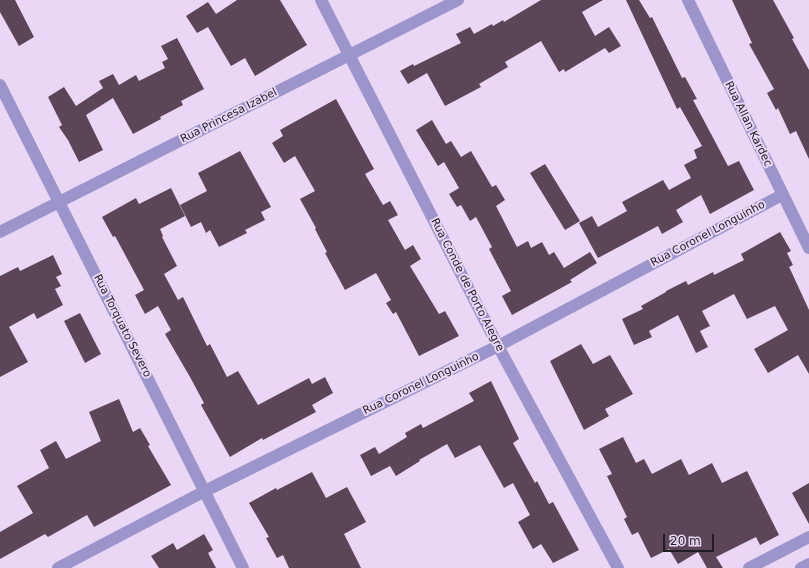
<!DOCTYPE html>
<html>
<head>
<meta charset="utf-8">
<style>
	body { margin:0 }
	#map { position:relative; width:809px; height:568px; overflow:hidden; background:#e9d7f5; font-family:"DejaVu Sans",sans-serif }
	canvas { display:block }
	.scale { position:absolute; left:663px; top:534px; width:51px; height:18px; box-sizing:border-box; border:2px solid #211b25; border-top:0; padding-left:5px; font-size:12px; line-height:14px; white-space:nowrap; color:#211b25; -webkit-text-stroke:3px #e9d7f5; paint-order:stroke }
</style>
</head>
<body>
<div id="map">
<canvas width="809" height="568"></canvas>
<div class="scale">20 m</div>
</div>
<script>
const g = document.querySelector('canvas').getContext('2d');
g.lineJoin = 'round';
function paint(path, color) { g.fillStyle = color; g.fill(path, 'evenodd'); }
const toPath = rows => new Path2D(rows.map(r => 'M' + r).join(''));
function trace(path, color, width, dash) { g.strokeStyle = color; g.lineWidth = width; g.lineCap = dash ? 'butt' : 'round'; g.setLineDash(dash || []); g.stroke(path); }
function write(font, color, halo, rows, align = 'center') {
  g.font = font + ' "DejaVu Sans",sans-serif'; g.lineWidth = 4; g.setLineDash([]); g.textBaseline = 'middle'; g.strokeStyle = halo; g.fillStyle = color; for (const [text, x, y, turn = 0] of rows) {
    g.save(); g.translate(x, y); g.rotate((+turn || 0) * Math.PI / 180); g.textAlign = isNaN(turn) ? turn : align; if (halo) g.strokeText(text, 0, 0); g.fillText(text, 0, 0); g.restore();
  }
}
const building = toPath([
	[0,0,15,0,34,37,19,46,0,12],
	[237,0,280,0,307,45,255,76,245,58,231,66,208,27,197,33,186,16,208,2,216,14],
	[541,0,603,0,582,12,595,36,609,27,621,46,609,53,605,48,565,72,564,69,559,72,541,41,505,62,508,67,479,84,481,87,445,106,427,73,408,84,400,71,413,64,414,66,461,43,456,34,470,27,474,34,492,24,493,26,503,20,504,22],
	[626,0,639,0,650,18,652,17,682,78,685,77,697,99,693,100,728,166,739,161,754,190,710,214,701,195,676,210,683,222,662,234,658,226,598,258,579,223,592,216,598,227,627,211,622,202,663,180,669,190,691,178,684,165,697,158,694,150,702,146,680,107,677,109],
	[732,0,773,0,794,38,792,39,809,70,809,159,796,131,790,134,778,108,776,110,767,93,774,89,749,44,752,43],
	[177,38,204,89,181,101,183,105,160,117,161,119,133,134,113,98,86,115,103,150,79,162,68,140,59,127,62,125,48,97,64,87,76,106,103,88,99,81,113,74,119,85,136,75,139,81,165,68,162,62,168,59,161,46],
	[336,99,374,169,365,174,383,205,390,201,398,215,388,220,405,250,413,245,421,259,410,266,439,314,445,311,459,336,419,356,396,312,393,314,386,303,391,300,376,273,345,290,325,253,327,252,315,229,316,228,300,199,315,191,295,156,284,163,272,143,283,136,280,130],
	[432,120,446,144,451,141,461,157,471,151,492,187,496,185,505,200,496,206,517,247,528,241,531,248,542,242,549,255,554,252,564,268,590,252,597,263,570,280,572,282,512,315,502,296,511,291,489,249,492,247,476,217,470,221,461,205,457,207,449,194,459,188,444,162,438,166,416,130],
	[240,151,271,207,261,212,265,220,245,230,247,233,219,247,210,230,206,233,201,222,191,227,180,205,207,191,198,173],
	[545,164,580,221,565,230,530,173],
	[171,188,185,216,160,229,163,236,162,237,177,266,164,274,178,300,183,297,207,346,210,344,227,377,238,371,258,405,309,378,312,384,325,377,333,393,312,405,316,412,263,440,262,438,230,457,201,405,204,403,190,377,165,334,171,330,158,306,145,314,135,295,144,290,115,236,113,237,102,217,136,198,139,204],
	[780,232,791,251,787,253,793,265,789,267,791,271,809,310,809,374,798,355,768,373,754,349,788,330,775,306,747,319,734,294,702,311,710,326,700,331,708,347,696,353,678,315,649,331,652,337,634,345,622,319,643,309,641,306,666,292,666,291,686,281,688,285,713,272,714,275,744,260,741,254],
	[53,255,62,274,56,277,61,286,55,289,63,305,37,319,34,313,9,327,28,362,0,377,0,276,18,267,20,271],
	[80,313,101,354,85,363,64,321],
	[581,344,593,364,610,355,633,394,605,409,609,416,584,430,550,361],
	[491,381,519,439,513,443,535,483,537,481,549,504,553,502,579,550,553,563,541,544,533,549,518,522,530,515,513,483,504,488,480,445,455,458,447,444,419,460,420,461,396,476,390,466,371,476,360,455,375,447,379,454,407,437,405,433,421,424,423,428,474,401,469,393],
	[119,399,133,432,140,428,150,445,148,446,171,485,94,527,87,515,48,537,45,534,0,559,0,532,33,513,17,486,49,468,40,450,56,441,66,459,101,441,89,412],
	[623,437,636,463,644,459,652,474,681,459,689,475,712,463,722,483,747,471,779,535,760,545,756,537,716,557,723,568,707,568,698,552,678,564,669,549,651,558,638,532,632,535,624,519,627,517,607,476,612,474,599,449],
	[312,472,326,498,347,487,366,522,344,534,361,568,289,568,283,555,277,558,266,538,269,537,249,503,276,488,277,490],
	[809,483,809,524,792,493],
	[204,534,213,550,208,553,216,568,159,568,151,556,173,543,177,550]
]);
const minor = toPath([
	[321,0,498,346,618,568],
	[688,0,809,248],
	[0,85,243,568],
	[0,232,458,0],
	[58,568,205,491,498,346,782,195],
	[749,568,809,537],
	[801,568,809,564]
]);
const streetNames = [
	["Rua Princesa Izabel",229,116,-27],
	["Rua Allan Kardec",748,124,64],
	["Rua Coronel Longuinho",708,234,-28],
	["Rua Conde de Porto Alegre",467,285,63],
	["Rua Torquato Severo",122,326,63],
	["Rua Coronel Longuinho",421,384,-26]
];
paint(building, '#5d4558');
trace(minor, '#9c95cb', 12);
write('11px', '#211b25', '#e9d7f5', streetNames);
</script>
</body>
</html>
